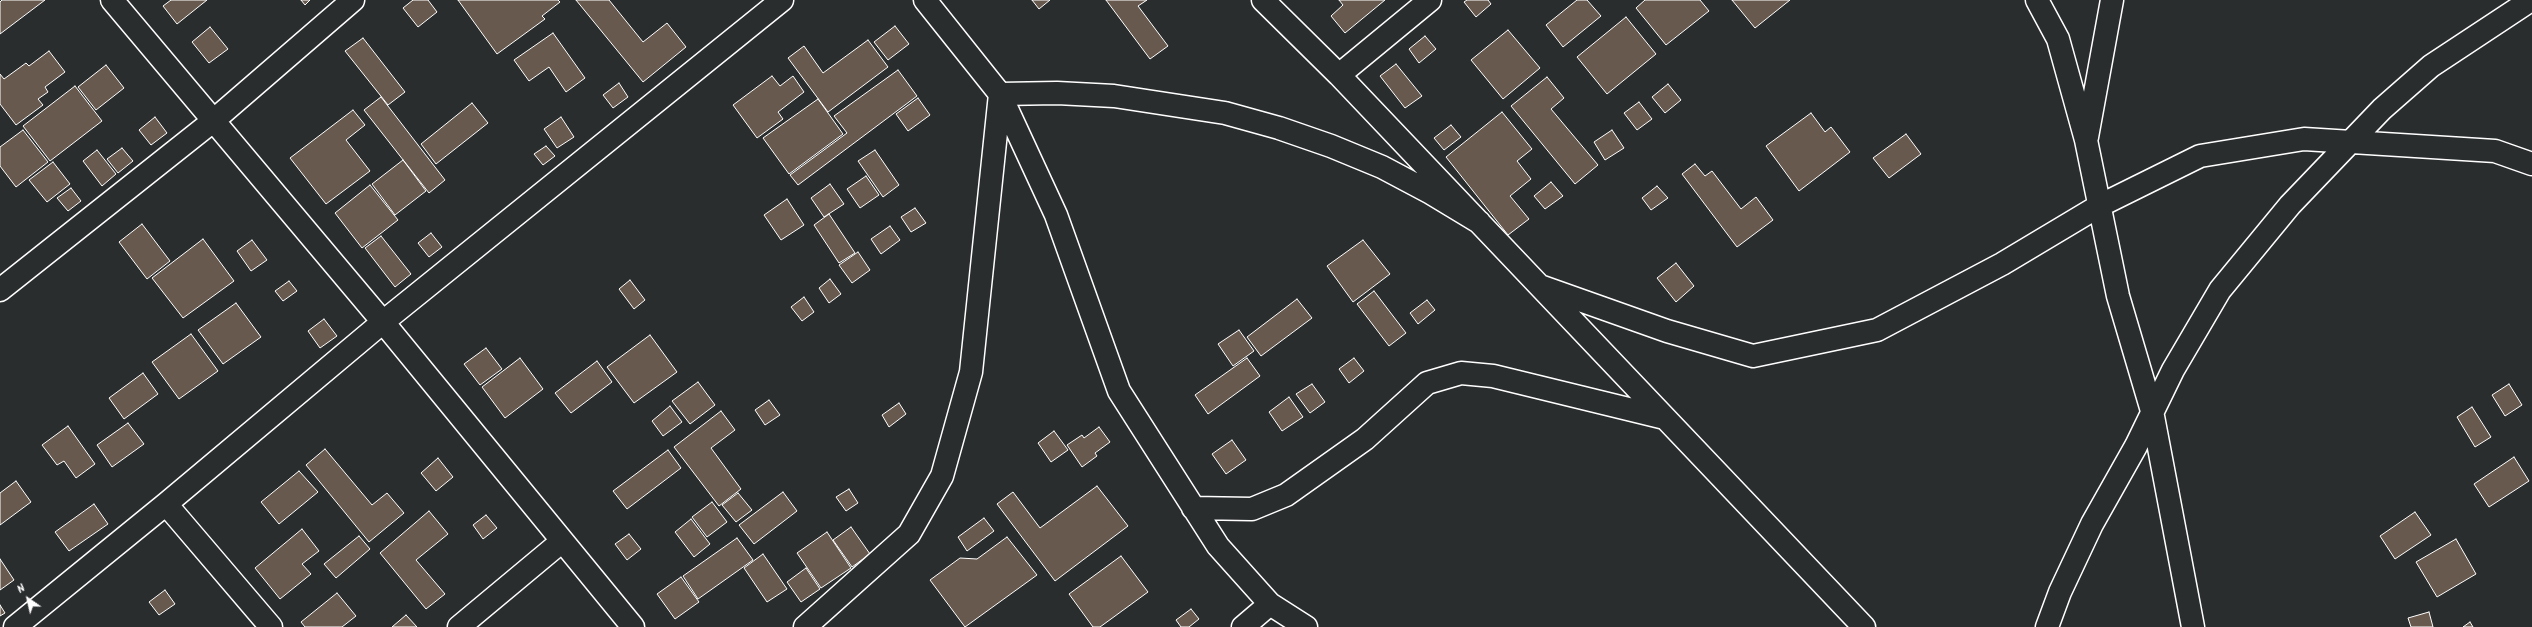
<!DOCTYPE html>
<html>
<head>
<meta charset="utf-8">
<style>
	body { margin:0 }
	#map { position:relative; width:2532px; height:627px; overflow:hidden; background:#2a2d2e; font-family:Kalam,sans-serif }
	canvas { display:block }
	.north { position:absolute; left:8px; top:579px; width:40px; height:40px; -webkit-text-stroke:3px #2a2d2e; paint-order:stroke; rotate:326deg; font-size:11px; font-weight:700; line-height:16px; text-align:center; color:#fff }
	.north::after { content:''; display:block; margin:auto; width:14px; height:18px; background:#fff; clip-path:polygon(50% 0,100% 100%,50% 72%,0 100%) }
</style>
</head>
<body>
<div id="map">
<canvas width="2532" height="627"></canvas>
<div class="north">N</div>
</div>
<script>
const g = document.querySelector('canvas').getContext('2d');
g.lineJoin = 'round';
function paint(path, color) { g.fillStyle = color; g.fill(path, 'evenodd'); }
const toPath = rows => new Path2D(rows.map(r => 'M' + r).join(''));
function trace(path, color, width, dash) { g.strokeStyle = color; g.lineWidth = width; g.lineCap = dash ? 'butt' : 'round'; g.setLineDash(dash || []); g.stroke(path); }
const building = toPath([
	[2,0,45,0,0,34,0,2,2,0],
	[171,0,207,0,177,24,163,6,171,0],
	[301,0,310,0,305,5,301,0],
	[413,0,428,0,437,12,418,27,403,8,413,0],
	[458,0,558,0,560,2,542,16,545,19,497,54,458,0],
	[576,0,609,0,643,42,667,23,686,47,643,82,576,0],
	[1032,0,1050,0,1039,9,1032,0],
	[1106,0,1147,0,1138,6,1168,46,1150,59,1106,0],
	[1339,0,1385,0,1345,33,1331,16,1343,5,1339,0],
	[1467,0,1488,0,1491,4,1476,17,1464,2,1467,0],
	[1577,0,1587,0,1601,16,1563,47,1546,25,1577,0],
	[1645,0,1700,0,1709,11,1666,45,1636,8,1645,0],
	[1732,0,1790,0,1755,28,1732,0],
	[1626,17,1656,54,1607,94,1577,57,1626,17],
	[895,26,909,44,888,60,874,42,895,26],
	[210,27,228,49,209,63,192,42,210,27],
	[1508,30,1540,68,1503,99,1471,60,1508,30],
	[553,33,585,78,566,92,549,67,529,81,514,60,553,33],
	[1425,36,1436,49,1419,63,1409,49,1425,36],
	[363,38,405,92,388,105,345,51,363,38],
	[868,40,888,67,828,112,788,58,804,46,823,73,868,40],
	[49,51,65,72,45,87,48,92,38,99,43,105,16,125,0,104,0,74,4,79,26,63,29,66,49,51],
	[1396,64,1422,96,1405,108,1380,76,1396,64],
	[106,65,124,88,96,110,78,87,106,65],
	[898,70,917,96,798,185,790,175,847,133,834,116,898,70],
	[772,76,780,86,793,76,804,92,778,112,783,119,757,138,733,105,772,76],
	[1547,77,1564,98,1551,109,1598,165,1575,184,1511,106,1547,77],
	[619,83,628,97,613,108,603,95,619,83],
	[1668,84,1681,100,1665,113,1652,97,1668,84],
	[75,86,102,121,50,161,23,126,75,86],
	[381,97,445,180,429,193,364,110,381,97],
	[918,98,930,115,908,131,896,114,918,98],
	[818,99,843,134,789,174,763,138,818,99],
	[1639,102,1652,119,1637,130,1624,113,1639,102],
	[472,103,488,123,436,164,421,144,472,103],
	[353,110,365,125,346,140,370,171,326,204,290,158,353,110],
	[1502,112,1532,149,1517,161,1531,179,1510,196,1529,219,1508,235,1446,157,1502,112],
	[1811,113,1825,132,1831,127,1850,152,1799,191,1766,146,1811,113],
	[155,117,167,133,151,145,139,130,155,117],
	[561,117,574,137,557,148,544,129,561,117],
	[1451,125,1461,137,1444,150,1434,138,1451,125],
	[23,130,48,162,16,187,0,166,0,147,23,130],
	[1612,130,1624,148,1605,160,1594,142,1612,130],
	[1906,134,1921,154,1889,178,1873,158,1906,134],
	[546,146,555,156,543,165,534,154,546,146],
	[122,148,133,161,118,173,107,159,122,148],
	[97,150,116,174,102,186,83,161,97,150],
	[875,150,899,185,883,197,858,161,875,150],
	[403,160,426,191,395,215,372,184,403,160],
	[53,162,70,184,47,202,29,180,53,162],
	[1695,164,1705,176,1712,171,1741,209,1756,197,1773,220,1737,247,1682,174,1695,164],
	[866,176,879,195,860,208,847,189,866,176],
	[1551,182,1563,196,1545,209,1534,196,1551,182],
	[830,184,844,204,824,217,811,198,830,184],
	[370,185,398,220,362,248,335,213,370,185],
	[1657,186,1668,198,1651,210,1642,198,1657,186],
	[71,188,81,201,68,211,57,198,71,188],
	[787,199,804,225,781,240,764,215,787,199],
	[915,208,926,223,911,232,901,217,915,208],
	[829,214,855,253,839,263,814,225,829,214],
	[142,224,170,261,147,279,119,242,142,224],
	[890,226,900,240,881,254,871,239,890,226],
	[431,233,442,247,429,257,418,243,431,233],
	[381,236,411,274,395,287,365,248,381,236],
	[203,239,234,281,183,318,152,278,203,239],
	[252,240,267,260,251,271,237,251,252,240],
	[1363,240,1390,274,1353,302,1327,266,1363,240],
	[858,252,870,270,852,283,839,265,858,252],
	[1676,263,1694,286,1676,302,1657,278,1676,263],
	[830,279,841,294,829,303,819,288,830,279],
	[630,280,645,300,634,309,619,289,630,280],
	[289,281,297,291,283,301,275,291,289,281],
	[1374,291,1406,333,1389,346,1357,304,1374,291],
	[804,297,814,312,802,321,791,307,804,297],
	[1297,299,1312,318,1261,356,1247,337,1297,299],
	[1427,300,1435,310,1418,324,1410,313,1427,300],
	[236,303,261,337,223,364,198,330,236,303],
	[324,319,337,336,320,348,308,331,324,319],
	[1239,330,1254,351,1233,366,1218,344,1239,330],
	[191,334,218,371,179,399,152,362,191,334],
	[650,335,677,372,634,403,607,367,650,335],
	[486,348,502,369,480,385,464,364,486,348],
	[520,358,543,389,505,418,482,387,520,358],
	[1247,358,1260,376,1208,414,1195,395,1247,358],
	[1354,358,1364,371,1349,383,1339,369,1354,358],
	[597,361,612,382,571,413,555,393,597,361],
	[143,373,158,394,124,419,109,398,143,373],
	[698,382,715,405,690,424,672,401,698,382],
	[1312,384,1325,402,1310,413,1296,394,1312,384],
	[2509,384,2522,405,2505,416,2492,395,2509,384],
	[1289,397,1303,417,1282,431,1269,412,1289,397],
	[769,400,780,415,765,425,755,410,769,400],
	[899,403,906,414,889,427,882,415,899,403],
	[670,406,682,422,663,436,652,421,670,406],
	[2472,407,2491,437,2475,447,2457,417,2472,407],
	[721,411,735,430,711,448,741,489,719,506,674,447,721,411],
	[128,423,144,444,112,467,97,445,128,423],
	[68,426,95,464,76,478,64,461,57,465,42,445,68,426],
	[1099,427,1110,442,1095,453,1097,456,1082,467,1067,445,1082,435,1084,438,1099,427],
	[1054,431,1068,450,1051,462,1038,443,1054,431],
	[1232,440,1246,460,1226,474,1212,454,1232,440],
	[325,449,372,505,387,493,404,513,369,542,306,465,325,449],
	[668,450,681,468,627,509,613,491,668,450],
	[2514,457,2529,481,2489,507,2474,484,2514,457],
	[438,458,453,477,436,491,421,473,438,458],
	[299,471,318,492,279,524,261,502,299,471],
	[16,481,31,502,0,525,0,493,16,481],
	[1097,486,1128,526,1055,581,997,504,1013,492,1040,528,1097,486],
	[849,489,858,503,846,511,836,497,849,489],
	[783,492,797,511,754,544,739,525,783,492],
	[738,493,752,510,736,522,722,505,738,493],
	[712,502,727,522,707,537,692,517,712,502],
	[94,504,108,524,69,551,55,532,94,504],
	[429,511,448,534,416,560,445,594,426,609,380,553,429,511],
	[2415,512,2431,535,2395,559,2380,536,2415,512],
	[486,515,497,528,483,539,473,525,486,515],
	[984,518,994,531,967,551,958,537,984,518],
	[691,519,710,544,694,557,675,532,691,519],
	[851,527,870,554,852,567,833,540,851,527],
	[302,529,319,551,302,564,311,574,280,599,255,568,302,529],
	[827,532,851,568,821,588,797,553,827,532],
	[629,534,641,549,627,560,615,544,629,534],
	[359,536,370,549,336,578,324,564,359,536],
	[1007,537,1037,575,965,627,930,580,960,558,977,559,1007,537],
	[737,538,753,560,698,599,683,576,737,538],
	[2456,539,2476,574,2437,597,2416,562,2456,539],
	[763,554,787,589,767,602,744,568,763,554],
	[1121,556,1148,592,1100,627,1093,627,1069,594,1121,556],
	[0,559,14,580,0,590,0,559],
	[806,568,820,589,801,602,787,582,806,568],
	[681,577,699,602,675,619,657,594,681,577],
	[165,590,175,604,159,615,149,602,165,590],
	[337,593,356,616,342,627,305,627,301,622,337,593],
	[0,605,5,613,0,616,0,605],
	[1191,609,1199,619,1189,627,1181,627,1176,620,1191,609],
	[2429,612,2433,627,2411,627,2408,618,2429,612],
	[406,615,417,627,392,627,406,615],
	[2470,622,2473,627,2463,627,2470,622]
]);
const minor = toPath([
	[112,0,383,322,633,627],
	[925,0,1000,94,1056,215,1119,391,1218,546,1270,604,1306,627],
	[1263,0,1339,75,1864,627],
	[2037,0,2058,39,2086,140,2118,296,2152,411,2193,627],
	[1339,75,1430,0],
	[2087,137,2112,0],
	[1540,286,1667,331,1753,356,1877,330,2002,264,2099,206,2200,156,2304,139,2495,151,2532,164],
	[0,290,213,121,353,0],
	[166,504,271,627],
	[1193,508,1252,509,1286,495,1365,439,1427,383,1461,373,1493,376,1665,418],
	[15,627,166,504,383,322,782,0],
	[459,627,561,542],
	[805,627,909,534,942,476,971,372,1000,94,1057,93,1114,96,1225,113,1279,128,1331,146,1382,167,1431,193,1479,222],
	[1243,627,1270,604],
	[2047,627,2060,592,2092,524,2136,446,2173,370,2220,290,2290,205,2382,109,2431,66,2531,0]
]);
paint(building, '#68594f');
trace(building, '#fff', 1);
trace(minor, '#fff', 25);
trace(minor, '#2a2d2e', 22);
</script>
</body>
</html>
